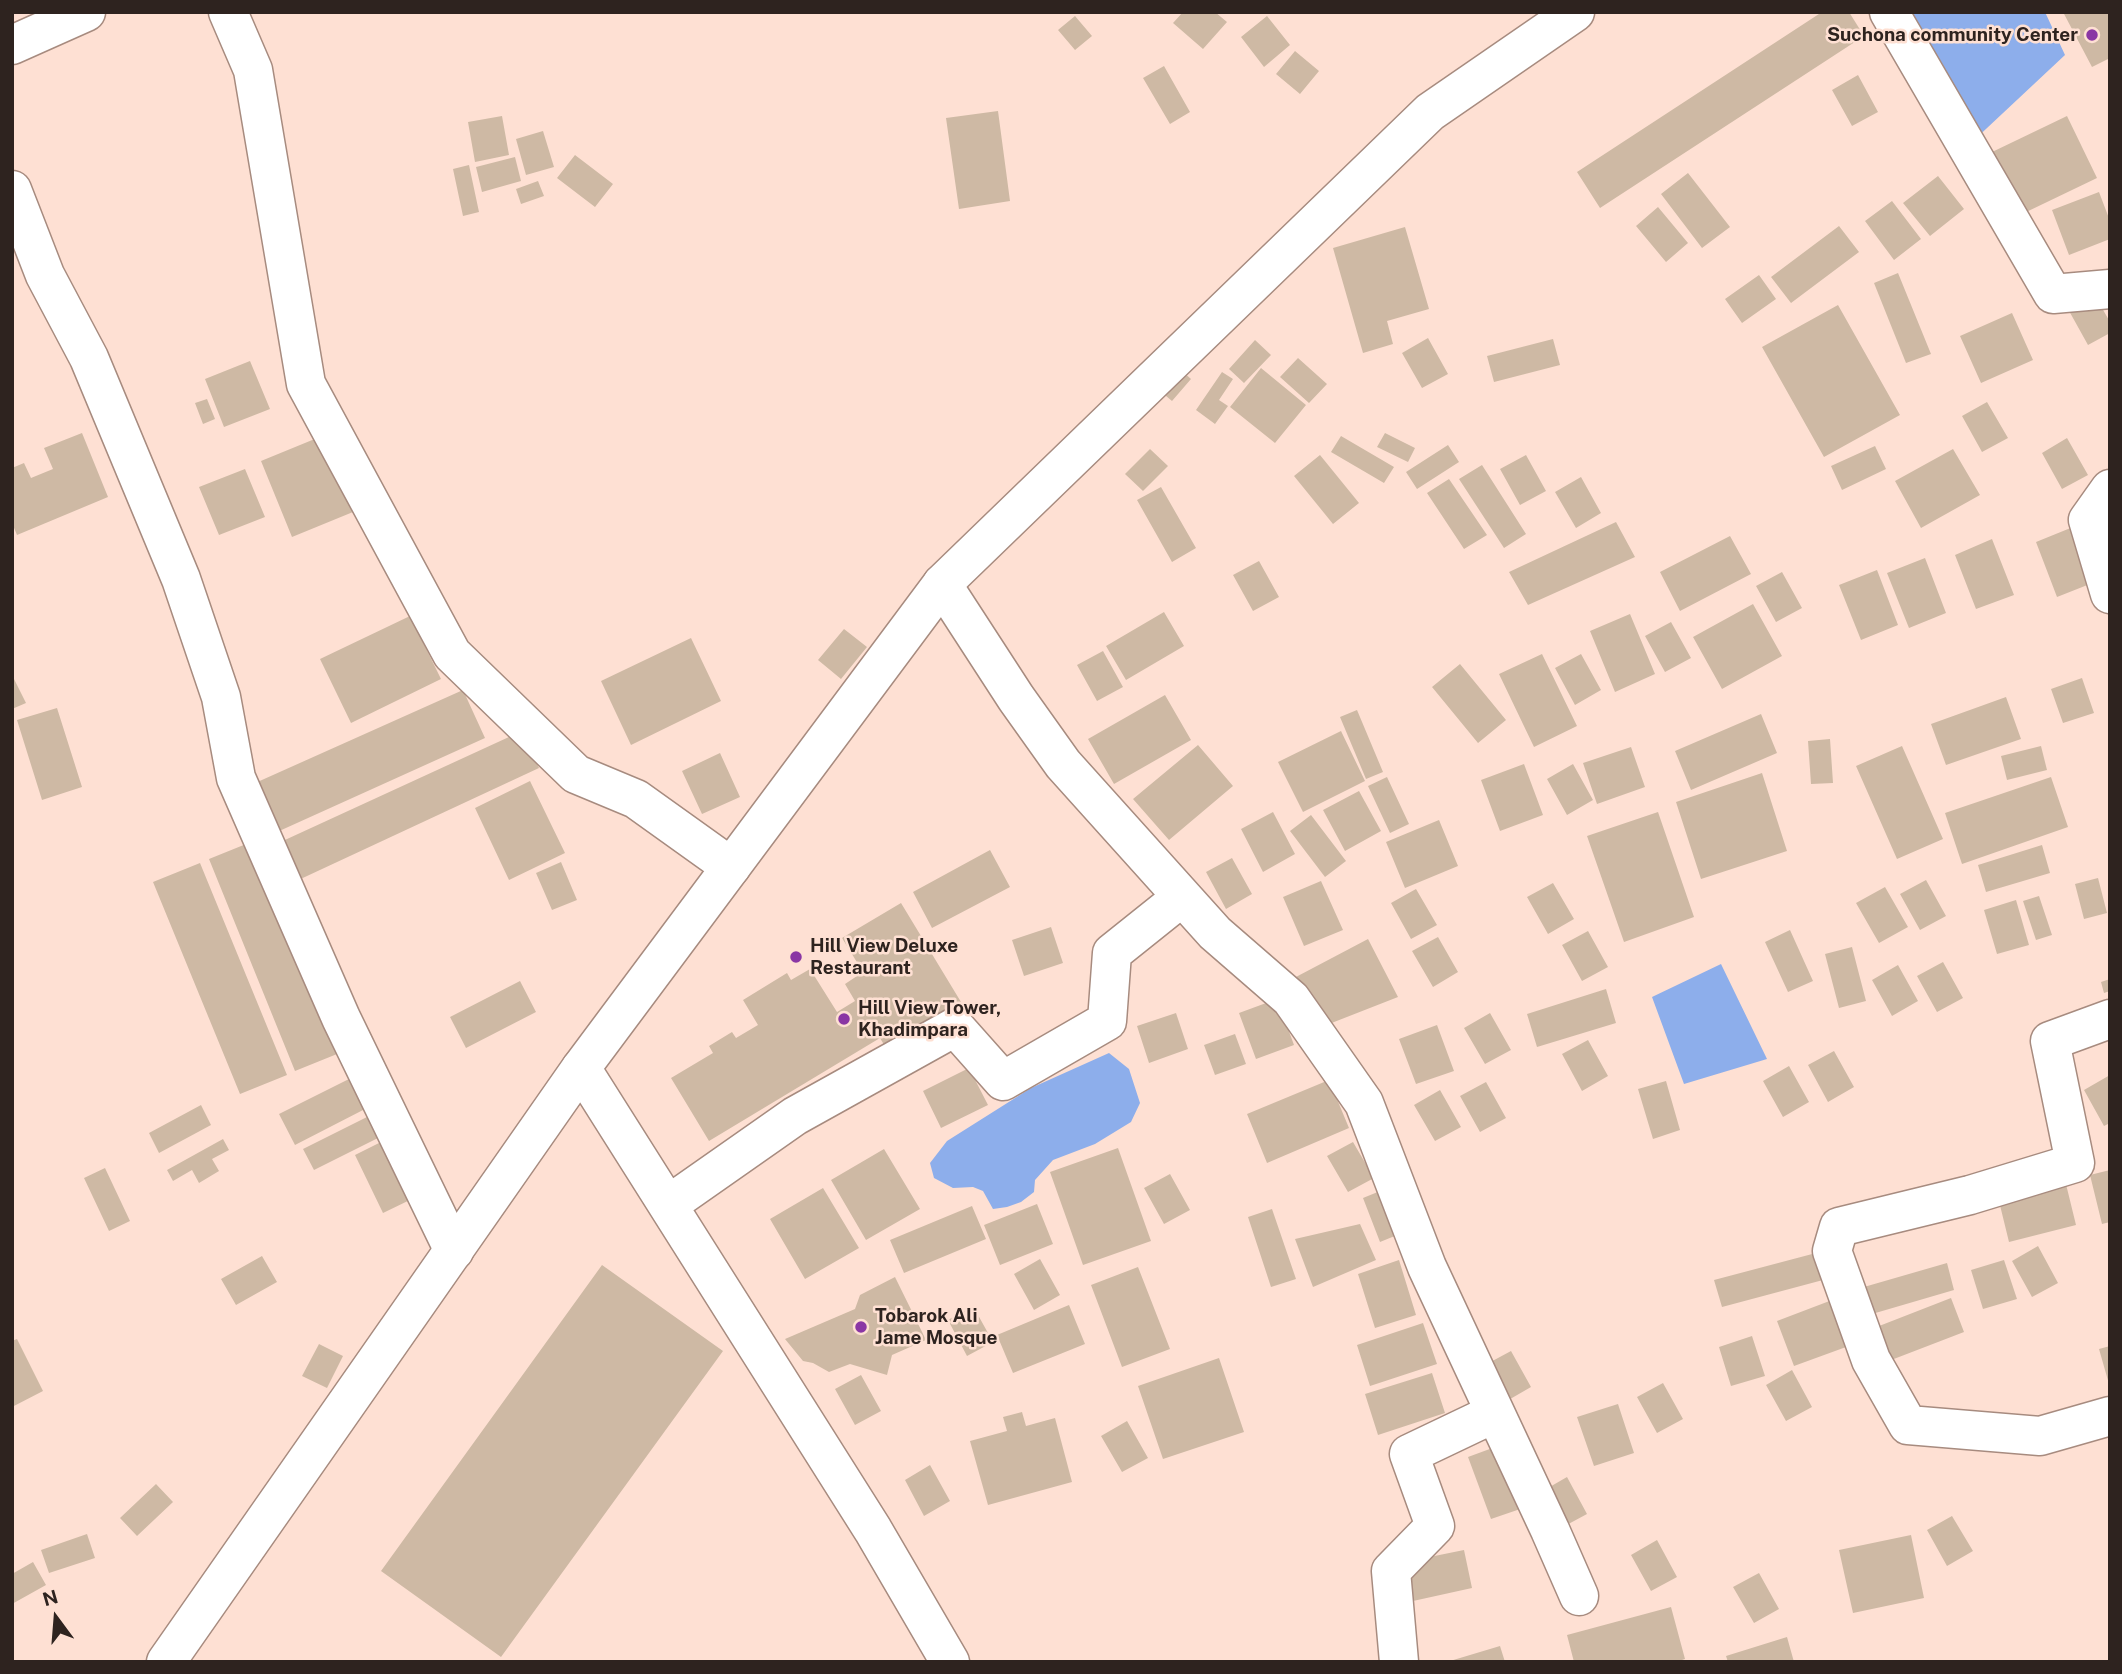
<!DOCTYPE html>
<html>
<head>
<meta charset="utf-8">
<style>
	body { margin:0 }
	#map { position:relative; width:2122px; height:1674px; overflow:hidden; background:#fee0d3; font-family:"Public Sans",sans-serif }
	canvas { display:block }
	.frame { position:absolute; inset:0; border:14px solid #2e231f; pointer-events:none }
	.north { position:absolute; left:21px; top:1583px; width:70px; height:70px; -webkit-text-stroke:5px #fee0d3; paint-order:stroke; rotate:344deg; font-size:19px; font-weight:700; line-height:28px; text-align:center; color:#2e231f }
	.north::after { content:''; display:block; margin:auto; width:24px; height:32px; background:#2e231f; clip-path:polygon(50% 0,100% 100%,50% 72%,0 100%) }
</style>
</head>
<body>
<div id="map">
<canvas width="2122" height="1674"></canvas>
<div class="frame"></div>
<div class="north">N</div>
</div>
<script>
const g = document.querySelector('canvas').getContext('2d');
g.lineJoin = 'round';
function paint(path, color) { g.fillStyle = color; g.fill(path, 'evenodd'); }
const toPath = rows => new Path2D(rows.map(r => 'M' + r).join(''));
function trace(path, color, width, dash) { g.strokeStyle = color; g.lineWidth = width; g.lineCap = dash ? 'butt' : 'round'; g.setLineDash(dash || []); g.stroke(path); }
function write(font, color, halo, rows, align = 'center') {
  g.font = font + ' "Public Sans",sans-serif'; g.lineWidth = 5; g.setLineDash([]); g.textBaseline = 'middle'; g.strokeStyle = halo; g.fillStyle = color; for (const [text, x, y, turn = 0] of rows) {
    g.save(); g.translate(x, y); g.rotate((+turn || 0) * Math.PI / 180); g.textAlign = isNaN(turn) ? turn : align; if (halo) g.strokeText(text, 0, 0); g.fillText(text, 0, 0); g.restore();
  }
}
const water = toPath([
	[1899,12,2045,12,2065,55,1971,143],
	[1721,964,1767,1059,1684,1084,1652,997],
	[1109,1053,1129,1069,1140,1103,1131,1122,1095,1144,1053,1160,1035,1180,1034,1192,1021,1202,1007,1207,993,1209,983,1191,973,1187,953,1188,934,1178,930,1163,947,1141,1031,1088]
]);
const building = toPath([
	[1183,12,1215,12,1227,22,1203,49,1173,23],
	[1822,12,1849,12,1864,36,1600,208,1577,172],
	[2063,12,2110,12,2110,58,2092,67],
	[1075,16,1092,36,1075,50,1058,30],
	[1267,16,1290,45,1264,67,1241,37],
	[1295,51,1319,71,1300,94,1276,74],
	[1164,66,1190,112,1170,124,1143,78],
	[1858,75,1878,112,1852,126,1832,90],
	[998,111,1010,201,959,209,946,118],
	[502,116,509,155,475,162,468,122],
	[2067,116,2097,178,2020,215,1990,153],
	[543,131,554,167,526,175,516,139],
	[575,155,613,184,595,207,557,178],
	[515,157,521,181,482,192,476,167],
	[469,165,479,212,463,216,453,169],
	[1688,173,1730,227,1702,248,1661,194],
	[1938,176,1964,209,1930,236,1903,203],
	[538,181,544,196,521,204,516,189],
	[2099,192,2110,221,2110,239,2069,255,2052,210],
	[1892,201,1921,239,1894,260,1865,221],
	[1658,207,1688,243,1666,262,1636,226],
	[1839,226,1859,252,1791,303,1771,277],
	[1405,227,1429,309,1387,321,1393,344,1363,353,1333,248],
	[1898,273,1931,354,1906,363,1874,283],
	[1759,275,1776,299,1742,323,1725,299],
	[2094,294,2110,322,2110,333,2088,345,2068,309],
	[1838,305,1900,415,1824,457,1762,347],
	[2012,313,2033,360,1981,383,1960,336],
	[1428,338,1448,374,1422,388,1402,353],
	[1553,339,1560,365,1494,382,1487,356],
	[1255,340,1271,355,1244,383,1229,369],
	[1298,358,1327,384,1309,403,1280,377],
	[250,361,270,409,224,427,205,379],
	[1173,363,1191,379,1172,401,1153,385],
	[1261,368,1306,405,1275,443,1230,407],
	[1222,372,1233,379,1219,400,1228,406,1215,424,1196,410],
	[207,399,215,419,203,424,195,403],
	[1987,402,2008,438,1982,452,1962,416],
	[82,433,108,497,17,535,12,523,12,468,24,463,31,478,53,469,44,448],
	[1385,433,1415,448,1408,462,1377,447],
	[322,436,353,512,292,537,261,461],
	[1341,436,1394,467,1384,483,1331,452],
	[2067,438,2088,475,2062,489,2042,453],
	[1448,445,1459,462,1417,489,1406,472],
	[1875,446,1886,469,1842,490,1831,466],
	[1150,449,1168,466,1143,491,1125,474],
	[1953,449,1980,495,1921,528,1895,481],
	[1320,455,1359,503,1333,524,1294,476],
	[1526,455,1546,491,1520,505,1500,469],
	[1482,465,1526,534,1504,548,1459,479],
	[245,469,265,517,219,535,199,487],
	[1581,477,1601,513,1576,528,1555,492],
	[1449,479,1487,535,1464,549,1427,493],
	[1161,487,1196,548,1172,562,1137,500],
	[1616,522,1635,557,1528,605,1509,572],
	[2073,527,2095,582,2057,597,2036,542],
	[1730,536,1751,574,1680,611,1660,572],
	[1992,539,2014,595,1976,609,1955,555],
	[1925,558,1946,613,1909,628,1887,573],
	[1259,561,1279,597,1253,611,1233,575],
	[1877,570,1898,625,1861,640,1839,585],
	[1782,572,1802,608,1776,622,1756,586],
	[1753,604,1782,656,1722,689,1693,637],
	[1164,612,1184,646,1126,680,1106,646],
	[1630,614,1655,674,1615,692,1590,631],
	[410,616,441,679,351,723,320,659],
	[1671,622,1691,658,1665,672,1645,636],
	[844,629,867,647,841,679,818,660],
	[691,638,721,701,631,745,601,681],
	[1103,651,1123,687,1097,701,1077,665],
	[1542,654,1577,726,1534,747,1499,674],
	[1581,654,1601,690,1575,705,1555,668],
	[1460,664,1506,720,1478,743,1432,687],
	[12,675,26,703,12,709],
	[2082,678,2094,713,2063,723,2051,689],
	[463,690,485,738,266,837,244,788],
	[1165,695,1191,740,1114,784,1088,739],
	[2006,697,2021,739,1946,765,1931,724],
	[57,708,82,787,42,800,17,720],
	[1357,710,1383,772,1366,779,1340,717],
	[1761,714,1777,753,1691,790,1675,751],
	[522,731,539,768,292,883,274,845],
	[1341,731,1365,781,1303,812,1278,762],
	[1830,739,1833,783,1811,784,1808,741],
	[1198,745,1233,786,1169,840,1133,799],
	[1902,746,1943,839,1897,859,1856,766],
	[2041,746,2047,770,2007,780,2001,756],
	[1631,747,1645,787,1597,804,1583,763],
	[720,753,740,797,702,814,682,771],
	[1524,764,1543,815,1500,831,1481,780],
	[1573,764,1593,800,1567,815,1547,779],
	[1762,773,1787,851,1701,879,1676,802],
	[1387,777,1409,824,1390,833,1368,786],
	[2051,777,2068,827,1962,864,1945,813],
	[530,781,565,853,509,880,475,808],
	[1359,791,1381,831,1345,851,1323,810],
	[1273,812,1295,854,1263,872,1241,829],
	[1658,812,1694,917,1624,942,1587,836],
	[1311,815,1346,861,1325,877,1290,831],
	[1439,820,1458,866,1405,888,1386,842],
	[256,840,342,1052,295,1071,209,859],
	[2042,845,2050,873,1986,892,1978,865],
	[990,850,1010,887,932,928,913,892],
	[1232,858,1252,894,1226,909,1206,872],
	[561,862,577,900,552,910,536,873],
	[200,863,287,1075,240,1094,153,882],
	[2098,878,2107,913,2084,919,2075,884],
	[1926,880,1946,916,1920,930,1900,894],
	[1321,881,1343,930,1304,946,1283,897],
	[1553,883,1574,919,1548,934,1527,897],
	[1885,887,1908,927,1879,943,1856,903],
	[1416,889,1437,925,1411,939,1391,903],
	[2039,896,2052,935,2036,940,2023,901],
	[2016,900,2029,945,1997,954,1984,910],
	[901,903,961,1002,886,1048,880,1038,709,1141,671,1078,713,1053,709,1046,732,1032,736,1038,758,1025,743,1000,787,973,791,980,810,969,837,1012,855,1001,845,984,863,972,842,938],
	[1051,927,1063,963,1024,976,1012,940],
	[1790,930,1813,981,1788,992,1765,942],
	[1588,931,1608,967,1582,981,1562,945],
	[1438,937,1458,972,1433,987,1412,951],
	[1368,939,1398,997,1329,1024,1294,978],
	[1852,947,1866,1001,1839,1008,1825,954],
	[1943,962,1963,998,1937,1012,1917,976],
	[1898,965,1918,1001,1892,1016,1872,980],
	[2110,979,2110,991,2104,993,2101,982],
	[520,981,536,1012,466,1048,450,1017],
	[1606,989,1616,1023,1537,1047,1527,1014],
	[1277,999,1294,1045,1256,1059,1239,1013],
	[1176,1013,1188,1049,1149,1063,1137,1026],
	[1490,1013,1511,1050,1485,1064,1464,1028],
	[1437,1025,1454,1071,1416,1084,1399,1039],
	[1235,1034,1246,1064,1215,1075,1204,1045],
	[1588,1040,1608,1076,1582,1091,1562,1054],
	[1834,1051,1854,1087,1828,1102,1808,1065],
	[1789,1066,1809,1102,1783,1117,1763,1081],
	[969,1068,988,1105,941,1128,923,1091],
	[2110,1075,2110,1123,2104,1126,2084,1090],
	[349,1079,365,1109,295,1145,279,1114],
	[1329,1080,1349,1128,1267,1163,1247,1114],
	[1666,1081,1680,1130,1653,1139,1638,1089],
	[1486,1082,1506,1118,1480,1132,1460,1096],
	[1440,1090,1461,1127,1435,1141,1414,1105],
	[201,1105,211,1125,159,1153,149,1133],
	[371,1115,382,1136,314,1170,303,1149],
	[223,1139,229,1150,212,1159,219,1171,199,1183,192,1170,173,1181,167,1170],
	[385,1140,414,1198,383,1213,355,1155],
	[1353,1142,1374,1178,1348,1192,1327,1156],
	[1118,1148,1151,1241,1083,1265,1050,1172],
	[884,1149,920,1209,866,1240,831,1180],
	[105,1168,130,1221,109,1231,84,1178],
	[2110,1170,2110,1222,2102,1224,2090,1175],
	[1170,1174,1190,1210,1164,1224,1144,1188],
	[2064,1176,2076,1225,2009,1242,1997,1193],
	[1390,1187,1407,1231,1380,1242,1363,1198],
	[823,1188,859,1248,805,1279,770,1219],
	[1037,1204,1053,1244,1000,1265,984,1225],
	[972,1206,986,1239,904,1273,890,1240],
	[1272,1209,1296,1279,1271,1287,1248,1217],
	[1360,1224,1376,1260,1313,1287,1295,1239],
	[2038,1246,2058,1283,2032,1297,2012,1261],
	[1816,1253,1823,1280,1722,1307,1714,1280],
	[262,1256,277,1282,236,1305,221,1279],
	[1040,1259,1060,1295,1034,1310,1014,1274],
	[1399,1260,1416,1315,1375,1328,1358,1274],
	[2004,1260,2017,1299,1983,1309,1971,1270],
	[1947,1263,1954,1290,1872,1314,1864,1287],
	[602,1265,723,1351,501,1657,381,1571],
	[1138,1267,1170,1349,1122,1367,1091,1285],
	[895,1277,926,1340,892,1355,887,1375,850,1364,829,1372,813,1363,803,1361,785,1339,855,1309,860,1295],
	[1840,1297,1857,1343,1794,1366,1777,1321],
	[1951,1298,1964,1332,1886,1362,1874,1328],
	[1069,1305,1085,1344,1013,1373,997,1335],
	[973,1306,993,1342,967,1356,948,1320],
	[1423,1323,1437,1364,1370,1386,1357,1345],
	[1752,1336,1765,1376,1731,1386,1719,1347],
	[17,1339,43,1391,12,1407,12,1341],
	[319,1344,343,1356,327,1388,302,1376],
	[2110,1346,2110,1384,2109,1384,2099,1349],
	[1511,1351,1531,1387,1505,1402,1485,1365],
	[1219,1358,1244,1432,1163,1459,1138,1386],
	[1792,1370,1812,1407,1786,1421,1766,1385],
	[1432,1373,1445,1413,1378,1435,1365,1394],
	[861,1375,881,1411,855,1425,835,1389],
	[1663,1383,1683,1419,1657,1433,1637,1397],
	[1618,1404,1634,1453,1594,1466,1577,1417],
	[1022,1412,1026,1426,1055,1418,1072,1482,988,1505,970,1441,1007,1431,1003,1417],
	[1127,1421,1148,1458,1122,1472,1101,1436],
	[1506,1443,1529,1506,1491,1519,1468,1457],
	[930,1465,950,1501,924,1516,905,1480],
	[1567,1477,1587,1514,1561,1528,1541,1492],
	[156,1484,173,1502,137,1536,120,1518],
	[1952,1516,1973,1551,1947,1566,1927,1530],
	[87,1534,95,1558,49,1573,41,1550],
	[1911,1535,1924,1598,1853,1613,1839,1550],
	[1657,1540,1677,1577,1651,1591,1631,1555],
	[1464,1550,1472,1588,1413,1601,1405,1562],
	[33,1562,46,1585,12,1604,12,1574],
	[1759,1573,1779,1609,1754,1623,1733,1587],
	[1671,1607,1685,1659,1676,1662,1574,1662,1567,1635],
	[1787,1637,1794,1662,1728,1662,1726,1656],
	[1500,1646,1505,1662,1450,1662,1450,1661]
]);
const minor = toPath([
	[228,12,253,70,306,384,452,654,576,774,636,799,731,867],
	[1889,12,2053,294,2110,289],
	[12,45,86,12],
	[12,190,45,275,89,358,181,579,221,697,236,778,341,1018,454,1251],
	[2110,489,2088,520,2110,594],
	[942,584,1016,698,1063,764,1215,933,1291,999,1364,1103,1427,1267,1550,1530,1579,1596],
	[2110,1019,2050,1041,2075,1163,1970,1195,1839,1227,1832,1251,1871,1360,1908,1425,2040,1436,2110,1416],
	[581,1068,873,1530,950,1662],
	[668,1205,795,1116,955,1027,1003,1081,1107,1021,1112,953,1182,897],
	[1399,1662,1391,1571,1435,1526,1409,1454,1495,1413]
]);
const highway = toPath([
	[166,1662,581,1068,942,584,1430,112,1575,12]
]);
const markers = [
	[2092,35,7,"#8a36a4"],
	[796,957,7,"#8a36a4"],
	[844,1019,7,"#8a36a4"],
	[861,1327,7,"#8a36a4"]
];
const poiNames = [
	["Suchona community Center",2078,35,"right"],
	["Hill View Deluxe",810,946],
	["Restaurant",810,968],
	["Hill View Tower,",858,1008],
	["Khadimpara",858,1030],
	["Tobarok Ali",875,1316],
	["Jame Mosque",875,1338]
];
paint(water, '#8daeeb');
paint(building, '#ceb9a4');
trace(minor, '#a78b7f', 41);
trace(highway, '#a78b7f', 41);
trace(minor, '#fff', 38);
trace(highway, '#fff', 38);
for (const [x, y, r, color] of markers) { const dot = new Path2D(); dot.arc(x, y, r, 0, 2 * Math.PI); g.fillStyle = color; g.fill(dot); trace(dot, '#fee0d3', 2.5); }
write('bold 19px', '#2e231f', '#fee0d3', poiNames, 'left');
</script>
</body>
</html>
